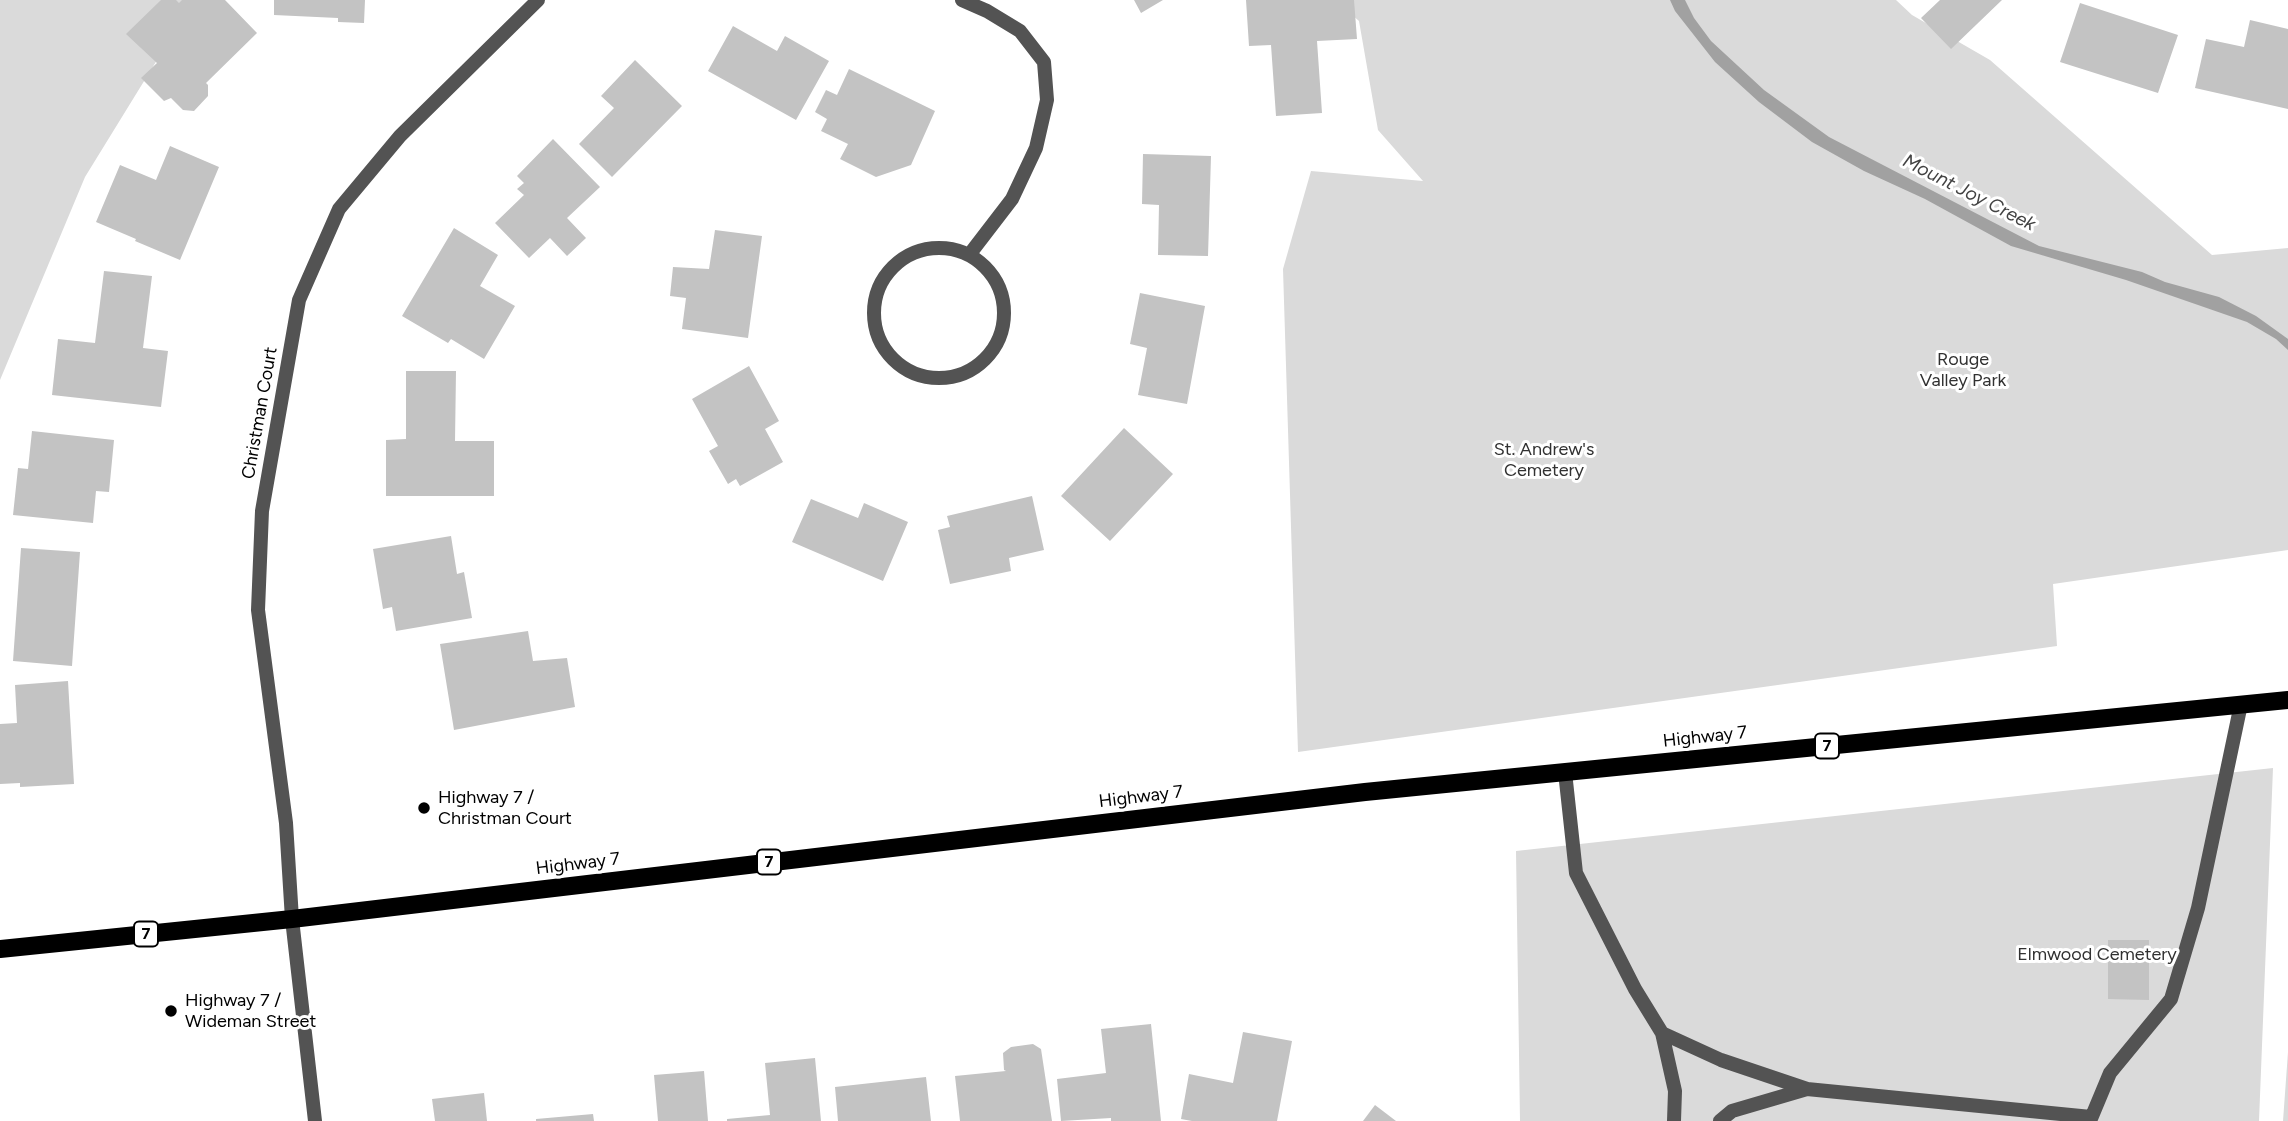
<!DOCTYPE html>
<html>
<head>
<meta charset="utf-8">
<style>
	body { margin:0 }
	canvas { display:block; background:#fff }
</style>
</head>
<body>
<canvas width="2288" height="1121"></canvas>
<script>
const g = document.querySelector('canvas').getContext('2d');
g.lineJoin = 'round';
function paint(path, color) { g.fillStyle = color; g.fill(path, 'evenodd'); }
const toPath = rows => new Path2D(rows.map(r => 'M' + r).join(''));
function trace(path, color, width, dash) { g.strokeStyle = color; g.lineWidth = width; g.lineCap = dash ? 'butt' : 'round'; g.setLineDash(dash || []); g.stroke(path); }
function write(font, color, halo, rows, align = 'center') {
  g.font = font + ' Figtree,sans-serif'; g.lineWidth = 6; g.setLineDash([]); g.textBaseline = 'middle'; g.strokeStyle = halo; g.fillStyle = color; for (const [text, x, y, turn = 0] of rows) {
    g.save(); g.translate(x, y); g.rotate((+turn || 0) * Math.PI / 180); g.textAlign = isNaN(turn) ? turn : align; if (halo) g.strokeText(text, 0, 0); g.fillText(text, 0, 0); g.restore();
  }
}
const green = toPath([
	[0,0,194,0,85,177,0,380],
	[1335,0,1896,0,1912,15,1990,60,2212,255,2288,248,2288,550,2053,584,2057,646,1298,752,1283,269,1311,171,1423,181,1378,130,1359,21],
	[2273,768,2259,1121,1520,1121,1516,851],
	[2288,1052,2288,1121,2283,1121]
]);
const water = toPath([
	[1670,0,1685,0,1694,18,1711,41,1764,90,1829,137,2039,246,2142,272,2165,282,2219,297,2256,316,2288,339,2288,350,2276,339,2247,322,2126,280,2011,246,1925,199,1864,171,1812,142,1759,102,1715,62,1675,11]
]);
const building = toPath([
	[161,0,176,0,179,3,182,0,225,0,257,33,206,83,208,85,208,96,194,111,183,110,171,98,164,101,141,78,157,63,126,34],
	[274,0,365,0,364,23,338,22,338,18,274,15],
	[1134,0,1163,0,1141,13],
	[1246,0,1354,0,1357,39,1317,41,1322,113,1276,116,1271,45,1249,46],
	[1940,0,2002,0,1951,49,1921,18],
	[2080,3,2178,35,2158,93,2060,62],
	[2250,20,2288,29,2288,109,2195,88,2206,39,2244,47],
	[733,26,777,51,785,36,829,61,796,120,708,71],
	[635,60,682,106,612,177,579,144,614,108,601,96],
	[849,69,935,111,911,165,876,177,840,159,848,144,821,131,827,119,815,112,826,90,837,95],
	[553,139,600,187,567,218,586,238,567,256,550,238,529,258,495,223,524,195,517,189,524,183,517,176],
	[170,146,219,167,180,260,135,241,136,239,96,222,120,165,156,180],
	[1143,154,1211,156,1208,256,1158,255,1159,205,1142,204],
	[454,228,498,255,480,286,515,306,484,359,451,339,448,343,402,316],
	[715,230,762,236,748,338,682,329,686,298,670,296,673,267,709,269],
	[104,271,152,276,143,348,168,351,161,407,52,395,58,339,95,343],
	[1140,293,1205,306,1187,404,1138,395,1147,348,1130,344],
	[749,366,779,421,765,429,783,462,740,486,736,479,728,484,709,451,718,446,692,399],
	[406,371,456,371,455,441,494,441,494,496,386,496,386,440,406,439],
	[1124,428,1173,474,1110,541,1061,496],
	[32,431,114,440,109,492,96,491,93,523,13,515,18,468,28,469],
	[1032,496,1044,550,1009,558,1011,571,950,584,938,530,950,527,947,516],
	[811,499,858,518,864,503,908,522,883,581,792,542],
	[451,536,457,574,464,572,472,618,396,631,392,607,383,609,373,549],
	[21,548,80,552,72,666,13,661],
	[528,631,533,661,567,658,575,707,454,730,440,644],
	[68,681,74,784,20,787,20,783,0,784,0,724,17,723,15,685],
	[2108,940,2149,940,2149,1000,2108,999],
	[1151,1024,1161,1121,1111,1121,1111,1118,1061,1121,1057,1079,1106,1073,1101,1029],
	[1243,1032,1292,1041,1277,1121,1192,1121,1181,1119,1189,1074,1233,1083],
	[1033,1044,1041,1049,1052,1121,960,1121,955,1076,1006,1071,1004,1070,1003,1053,1011,1047],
	[815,1058,821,1121,727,1121,727,1119,770,1115,765,1063],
	[704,1071,708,1121,658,1121,654,1075],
	[926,1077,931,1121,838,1121,835,1087],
	[484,1093,487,1121,435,1121,432,1099],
	[1375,1105,1396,1121,1363,1121],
	[593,1114,594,1121,536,1121,536,1119]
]);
const service = toPath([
	[1565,772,1576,873,1635,989,1662,1033,1675,1091,1674,1121],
	[1662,1033,1721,1060,1807,1089,2091,1117],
	[1720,1121,1732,1111,1807,1089],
	[2090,1121,2110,1073,2171,999,2198,908,2241,704]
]);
const minor = toPath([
	[962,0,987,11,1020,31,1044,62,1047,100,1036,148,1012,199,969,255],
	'874 313a65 65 0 1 1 130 0a65 65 0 1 1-130 0Z',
	[315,1121,292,919,286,823,258,610,262,511,299,300,339,209,400,136,538,0]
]);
const primary = toPath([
	[0,949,292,919,1365,792,2288,700]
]);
const markers = [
	[424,808,7,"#000"],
	[171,1011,7,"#000"]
];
const shields = [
	[1827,746,24],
	[769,862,24],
	[146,934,24]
];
const shieldNames = [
	["7",1827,746],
	["7",769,862],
	["7",146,934]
];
const parkNames = [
	["Rouge",1963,360],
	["Valley Park",1963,381],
	["St. Andrew's",1544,450],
	["Cemetery",1544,471],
	["Elmwood Cemetery",2097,955]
];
const streetNames = [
	["Christman Court",260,413,-80],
	["Highway 7",1705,737,-6],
	["Highway 7",1141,797,-7],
	["Highway 7",578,864,-7]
];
const poiNames = [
	["Highway 7 /",438,798],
	["Christman Court",438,819],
	["Highway 7 /",185,1001],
	["Wideman Street",185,1022]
];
const waterNames = [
	["Mount Joy Creek",1969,193,27]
];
paint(green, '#dadada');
paint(water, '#a1a1a1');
paint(building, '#c3c3c3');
trace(service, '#535353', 14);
trace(minor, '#535353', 14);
trace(primary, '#000', 18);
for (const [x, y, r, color] of markers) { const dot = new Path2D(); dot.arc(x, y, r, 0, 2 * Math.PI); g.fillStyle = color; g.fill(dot); trace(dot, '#fff', 2.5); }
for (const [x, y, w] of shields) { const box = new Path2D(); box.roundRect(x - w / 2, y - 12.5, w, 25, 5); g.fillStyle = '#fff'; g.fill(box); trace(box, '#000', 2); }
write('bold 16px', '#000', null, shieldNames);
write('18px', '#313131', '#fff', parkNames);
write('18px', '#000', '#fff', streetNames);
write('18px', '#000', '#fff', poiNames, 'left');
write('italic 19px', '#424242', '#fff', waterNames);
</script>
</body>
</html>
